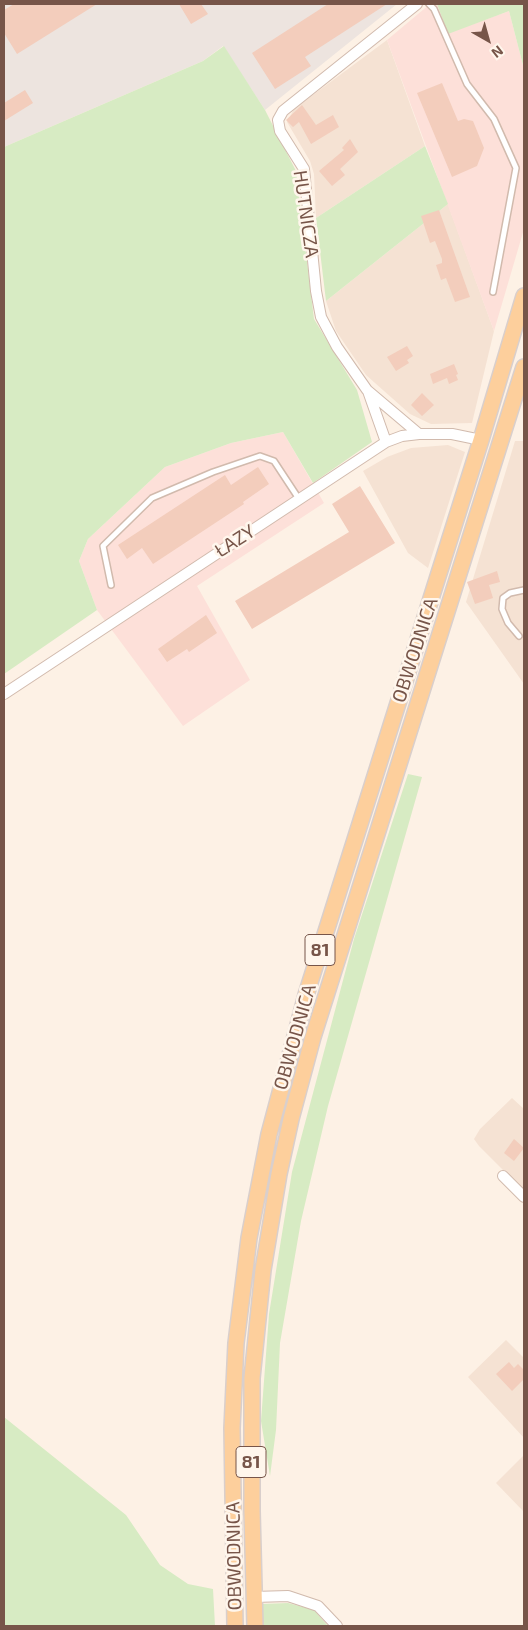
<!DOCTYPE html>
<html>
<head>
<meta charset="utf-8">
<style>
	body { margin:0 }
	#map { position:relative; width:528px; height:1630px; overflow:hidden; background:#fdf1e5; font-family:"Exo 2",sans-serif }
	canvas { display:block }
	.frame { position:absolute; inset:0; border:5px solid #775549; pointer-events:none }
	.north { position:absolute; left:463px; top:15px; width:50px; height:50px; -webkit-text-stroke:4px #fff6ec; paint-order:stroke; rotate:142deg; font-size:14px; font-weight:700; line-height:20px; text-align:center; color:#775549 }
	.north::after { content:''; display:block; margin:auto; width:18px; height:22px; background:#775549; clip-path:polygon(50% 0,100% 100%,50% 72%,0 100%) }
</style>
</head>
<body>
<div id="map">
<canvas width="528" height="1630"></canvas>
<div class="frame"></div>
<div class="north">N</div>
</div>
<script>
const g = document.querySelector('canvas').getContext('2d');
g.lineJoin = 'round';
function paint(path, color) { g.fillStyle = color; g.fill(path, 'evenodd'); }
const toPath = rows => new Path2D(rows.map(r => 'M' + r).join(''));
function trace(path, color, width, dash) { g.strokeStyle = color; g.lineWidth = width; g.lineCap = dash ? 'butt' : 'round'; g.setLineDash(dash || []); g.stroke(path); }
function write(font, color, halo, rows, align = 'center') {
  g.font = font + ' "Exo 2",sans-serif'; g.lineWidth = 5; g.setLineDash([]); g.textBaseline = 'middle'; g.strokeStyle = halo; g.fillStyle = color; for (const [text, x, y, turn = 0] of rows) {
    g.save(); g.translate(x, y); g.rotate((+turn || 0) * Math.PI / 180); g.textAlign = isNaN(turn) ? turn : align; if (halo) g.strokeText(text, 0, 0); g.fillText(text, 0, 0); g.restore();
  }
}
const residential = toPath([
	[387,40,425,146,316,218,314,174,310,161,287,122,294,109],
	[448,204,494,331,472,423,431,424,410,414,366,375,336,331,326,301],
	[515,441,524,441,524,684,466,602],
	[448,445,465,452,428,568,408,553,363,471,387,457,411,448],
	[512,1098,524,1109,524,1191,479,1146,474,1139,480,1129],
	[506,1340,524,1358,524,1438,468,1377],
	[524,1455,524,1512,496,1483]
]);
const commercial = toPath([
	[430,4,437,4,448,33,509,11,524,69,524,229,494,331,387,40],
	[283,432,324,503,197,586,250,680,183,726,97,610,79,561,88,539,165,467,231,443]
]);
const industrial = toPath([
	[4,4,397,4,265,110,223,46,203,61,4,147]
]);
const green = toPath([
	[437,4,524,4,524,69,509,11,448,34],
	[224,46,265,110,296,171,314,319,357,390,372,442,313,483,283,432,231,443,165,467,88,539,79,561,97,610,4,674,4,147,203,61],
	[425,146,448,204,326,301,316,218],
	[408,774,422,777,328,1106,301,1221,280,1343,276,1430,270,1476,261,1421,269,1314,292,1172,354,939],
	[4,1417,126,1515,160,1565,188,1584,213,1589,215,1626,4,1626],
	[288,1603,314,1610,328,1626,262,1626,262,1604]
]);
const building = toPath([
	[14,4,97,4,17,54,4,33,4,10],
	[179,4,201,4,208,14,191,24],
	[328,4,387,4,305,57,311,66,275,89,252,53],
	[442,83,458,121,464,119,473,121,484,148,477,166,452,177,417,93],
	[25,90,33,103,4,121,4,103],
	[302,105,316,125,333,115,339,127,311,144,299,122,293,127,286,120],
	[350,139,358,152,340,169,345,175,332,186,319,171,344,150,342,148],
	[439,210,470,297,455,302,446,278,441,280,436,265,442,263,442,259,435,241,430,243,421,216],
	[407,346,413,356,407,360,409,363,396,371,387,357],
	[454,364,458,374,456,375,458,380,449,384,447,378,433,384,430,374],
	[422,393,434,405,422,416,411,405],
	[258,467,269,484,243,502,244,504,153,564,142,548,127,559,118,545,225,475,231,485],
	[360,486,395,543,252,629,235,601,349,532,332,504],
	[497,571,500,582,489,585,493,598,475,604,467,582],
	[206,615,217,633,189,652,187,649,167,662,158,649],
	[514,1139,524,1148,514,1161,504,1153],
	[509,1362,514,1368,518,1364,524,1370,524,1379,512,1391,496,1374]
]);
const lane = toPath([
	[429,4,434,9,467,84,494,119,516,168,493,292],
	[111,585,103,546,152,498,213,472,260,456,274,461,299,499],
	[519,636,508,623,502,609,503,598,510,593,524,590]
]);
const street = toPath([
	[417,4,283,111,278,120,280,131,304,169,316,291,321,317,337,347,367,390,419,434],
	[368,391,386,442],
	[4,694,386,442,402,436,419,434,452,434,481,440],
	[503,1176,524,1197],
	[254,1597,288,1596,318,1606,337,1626]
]);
const primary = toPath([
	[235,1626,232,1428,236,1343,249,1238,269,1134,306,995,481,440,524,296],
	[255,1626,252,1511,252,1378,263,1270,279,1174,291,1119,313,1037,524,367]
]);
const shields = [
	[320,950,30],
	[251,1462,30]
];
const shieldNames = [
	["81",320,950],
	["81",251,1462]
];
const streetNames = [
	["HUTNICZA",306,214,82],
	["ŁAZY",235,541,-33],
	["OBWODNICA",415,650,-72],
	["OBWODNICA",295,1037,-74],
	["OBWODNICA",234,1556,-91]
];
paint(residential, '#f5e2d3');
paint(commercial, '#fde0d9');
paint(industrial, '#ede4df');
paint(green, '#d7ebc3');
paint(building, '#f3cdbc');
trace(lane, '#d1baad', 8);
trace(street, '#d1baad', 12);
trace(primary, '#d9cfcc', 18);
trace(lane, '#fff', 5);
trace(street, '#fff', 10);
trace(primary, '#fdcf9c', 15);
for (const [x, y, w] of shields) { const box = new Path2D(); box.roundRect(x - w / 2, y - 15.5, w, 31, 4); g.fillStyle = '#fff6ec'; g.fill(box); trace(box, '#775549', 1); }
write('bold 18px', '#775549', null, shieldNames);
write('19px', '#775549', '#fff6ec', streetNames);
</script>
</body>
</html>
